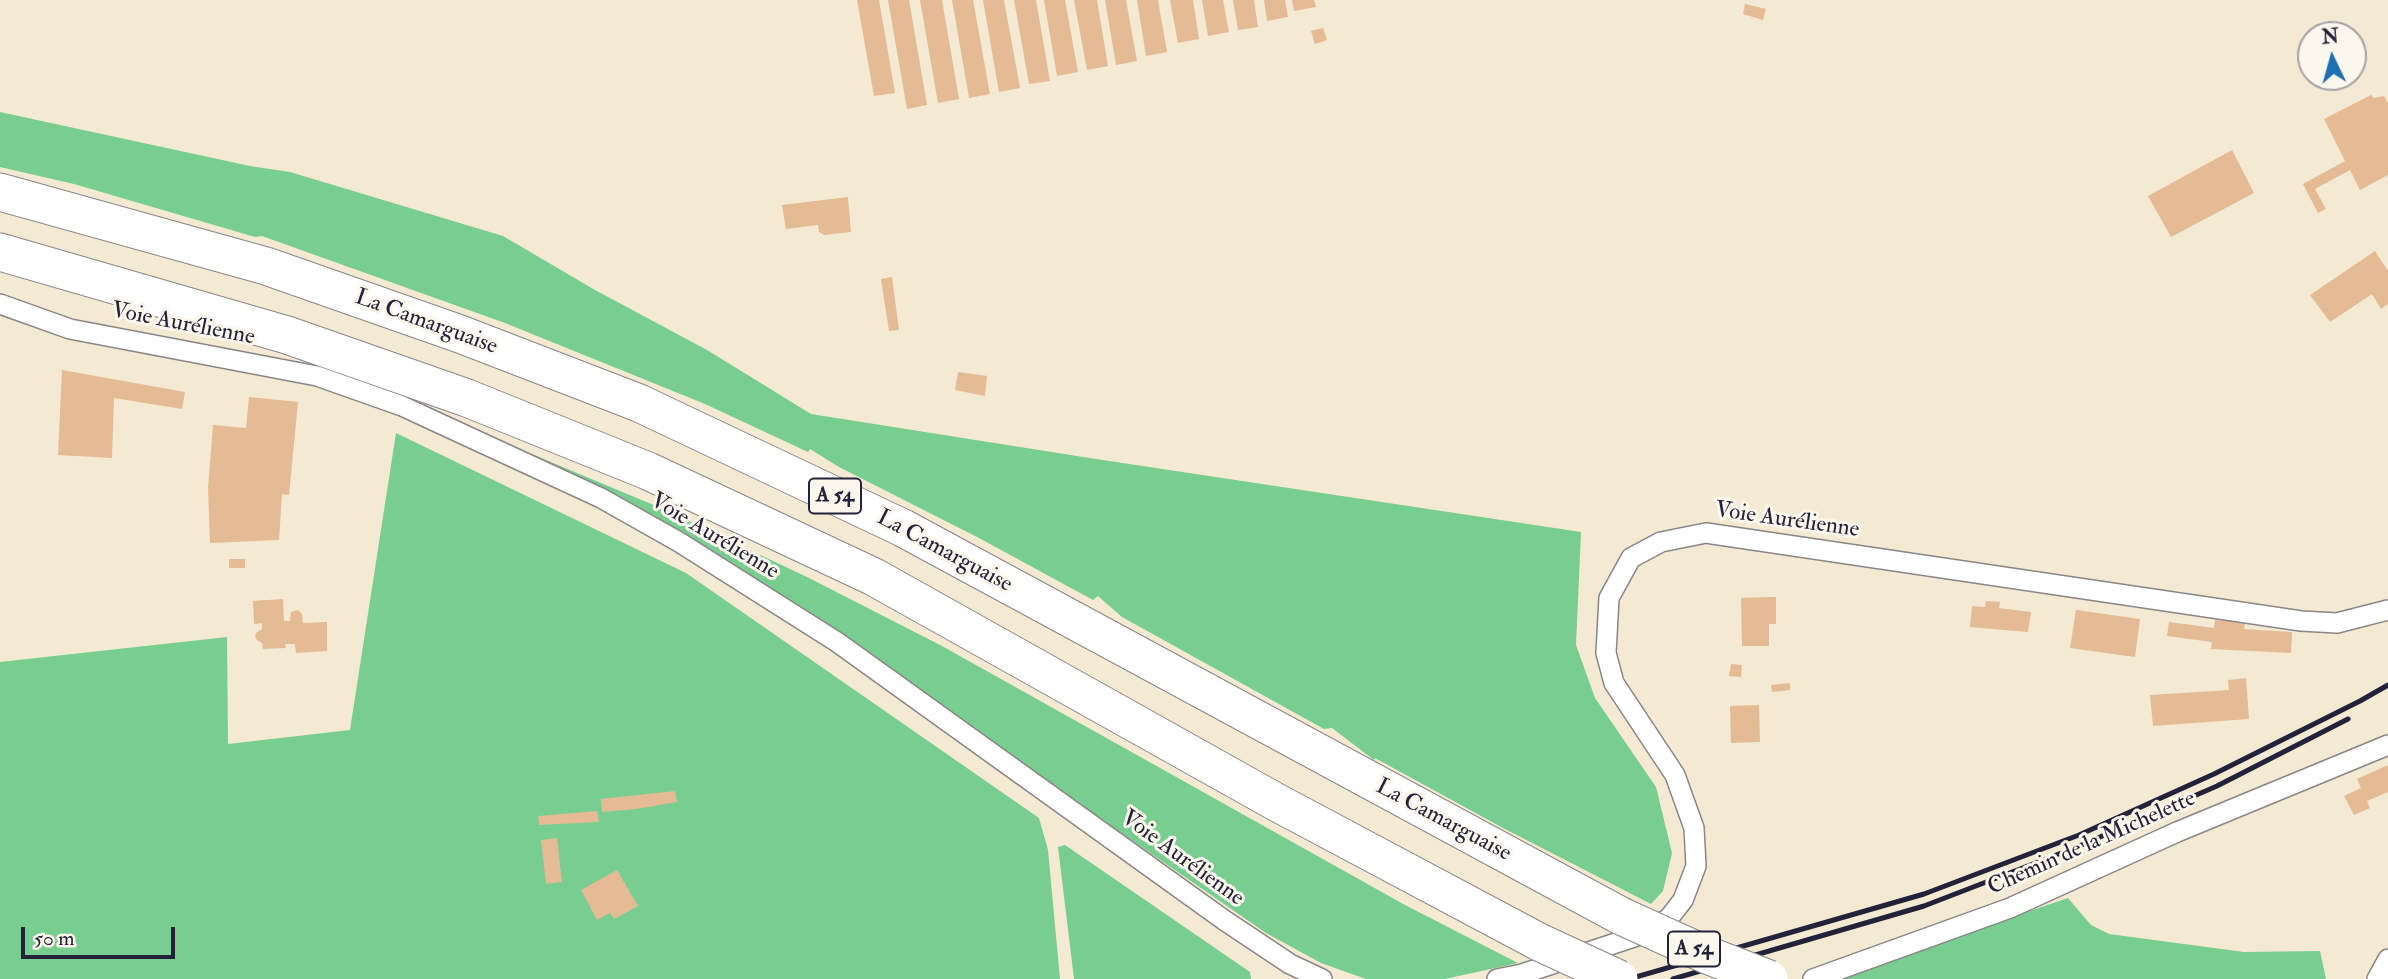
<!DOCTYPE html>
<html>
<head>
<meta charset="utf-8">
<style>
	body { margin:0 }
	#map { position:relative; width:2388px; height:979px; overflow:hidden; background:#f4e9d2; font-family:"IM FELL Double Pica",serif }
	canvas { display:block }
	.north { position:absolute; left:2297px; top:21px; width:70px; height:70px; box-sizing:border-box; background:#fbf7ec; border:2px solid #a4a2a5; border-radius:50%; rotate:355deg; font-size:19px; font-weight:700; line-height:28px; text-align:center; color:#22223b }
	.north::after { content:''; display:block; margin:auto; width:24px; height:32px; background:#1f6fb2; clip-path:polygon(50% 0,100% 100%,50% 72%,0 100%) }
	.scale { position:absolute; left:21px; top:927px; width:154px; height:32px; box-sizing:border-box; border:4px solid #22223b; border-top:0; padding-left:9px; font-size:21px; line-height:24px; white-space:nowrap; color:#22223b; -webkit-text-stroke:5px #fbf7ec; paint-order:stroke }
</style>
</head>
<body>
<div id="map">
<canvas width="2388" height="979"></canvas>
<div class="north">N</div>
<div class="scale">50 m</div>
</div>
<script>
const g = document.querySelector('canvas').getContext('2d');
g.lineJoin = 'round';
function paint(path, color) { g.fillStyle = color; g.fill(path, 'evenodd'); }
const toPath = rows => new Path2D(rows.map(r => 'M' + r).join(''));
function trace(path, color, width, dash) { g.strokeStyle = color; g.lineWidth = width; g.lineCap = dash ? 'butt' : 'round'; g.setLineDash(dash || []); g.stroke(path); }
function write(font, color, halo, rows, align = 'center') {
  g.font = font + ' "IM FELL Double Pica",serif'; g.lineWidth = 6; g.setLineDash([]); g.textBaseline = 'middle'; g.strokeStyle = halo; g.fillStyle = color; for (const [text, x, y, turn = 0] of rows) {
    g.save(); g.translate(x, y); g.rotate((+turn || 0) * Math.PI / 180); g.textAlign = isNaN(turn) ? turn : align; if (halo) g.strokeText(text, 0, 0); g.fillText(text, 0, 0); g.restore();
  }
}
const green = toPath([
	[0,112,250,166,290,172,503,236,595,290,707,350,811,414,1096,459,1581,532,1576,645,1595,698,1656,787,1672,853,1663,891,1651,904,1503,828,1375,758,1374,760,1332,728,1324,729,1122,617,1098,596,1093,600,979,538,839,467,810,449,808,452,705,404,505,323,262,236,255,237,74,184,0,167],
	[437,419,515,447,663,509,809,578,942,646,1405,905,1518,963,1445,979,1366,979,1321,963,1266,933,832,633],
	[396,433,686,573,1039,818,1048,850,1060,979,0,979,0,662,227,637,228,744,350,730],
	[1065,845,1250,972,1251,979,1074,979,1058,847],
	[2068,898,2091,925,2109,934,2244,952,2320,951,2326,979,1840,979,1838,976]
]);
const building = toPath([
	[857,0,879,0,895,93,874,96],
	[888,0,909,0,927,105,907,109],
	[920,0,942,0,959,99,938,103],
	[952,0,973,0,990,94,969,98],
	[983,0,1004,0,1020,88,999,92],
	[1014,0,1036,0,1050,81,1029,84],
	[1044,0,1065,0,1078,72,1057,76],
	[1074,0,1097,0,1108,66,1087,70],
	[1105,0,1126,0,1137,61,1116,65],
	[1137,0,1158,0,1167,52,1146,56],
	[1170,0,1193,0,1199,39,1178,43],
	[1202,0,1223,0,1229,32,1208,36],
	[1233,0,1254,0,1258,27,1238,30],
	[1264,0,1285,0,1288,17,1267,21],
	[1292,0,1314,0,1316,7,1294,11],
	[1745,4,1766,9,1763,20,1743,14],
	[1323,28,1327,40,1315,44,1311,31],
	[2371,95,2374,98,2384,96,2388,104,2388,175,2360,190,2350,170,2315,189,2326,209,2318,213,2303,184,2345,161,2324,119],
	[2232,150,2254,193,2171,237,2148,196],
	[848,197,851,232,824,235,819,232,818,225,786,229,782,205],
	[2375,251,2388,271,2388,304,2381,309,2372,294,2330,322,2310,295],
	[892,277,899,330,889,331,881,279],
	[62,370,185,392,182,409,114,398,112,458,58,455],
	[958,372,987,376,985,396,955,390],
	[249,397,298,402,289,495,282,494,279,540,210,543,208,488,213,425,246,428],
	[229,559,245,559,245,568,229,568],
	[1769,597,1776,597,1776,624,1769,624,1769,646,1742,646,1741,598],
	[283,599,284,621,290,621,291,612,298,610,302,614,303,623,327,622,327,651,296,653,295,644,285,644,286,648,263,649,262,643,257,640,255,636,256,633,262,629,262,623,254,624,253,601],
	[1986,601,2000,602,1999,608,2031,612,2028,632,1970,627,1972,606,1985,607],
	[2076,610,2140,619,2135,657,2070,648],
	[2215,620,2245,622,2244,629,2292,632,2291,653,2211,649,2212,642,2167,636,2169,622,2214,628],
	[1731,664,1742,665,1741,677,1729,676],
	[2246,678,2249,719,2153,726,2150,695,2229,690,2228,680],
	[1790,683,1790,690,1772,692,1771,685],
	[1759,705,1760,742,1731,743,1730,706],
	[2388,765,2388,792,2367,801,2370,808,2354,815,2344,796,2361,788,2357,779],
	[675,791,677,802,637,809,602,812,601,799],
	[597,811,599,822,539,825,538,816],
	[557,838,562,882,546,884,541,840],
	[617,870,638,906,614,919,610,913,597,920,581,890]
]);
const street = toPath([
	[0,304,70,329,317,376,402,406,601,498,679,542,837,642,1224,920,1290,964,1322,979],
	[1497,979,1522,974,1643,934,1669,918,1683,900,1696,866,1694,828,1675,775,1614,683,1606,653,1609,598,1631,558,1661,542,1706,533,2301,621,2337,623,2388,610],
	[1813,979,2010,908,2177,832,2388,745],
	[2377,979,2388,959]
]);
const highway = toPath([
	[0,192,266,266,460,334,639,403,903,528,1621,916],
	[0,252,287,335,467,398,648,471,874,577,1276,802,1539,942]
]);
const rail = toPath([
	[1629,979,1924,894,2079,835,2214,774,2360,701,2388,685],
	[1673,979,1924,906,2077,847,2217,786,2348,719]
]);
const highwayBridge = toPath([
	[1621,916,1707,955,1769,979],
	[1539,942,1619,979]
]);
const shields = [
	[835,496,52],
	[1694,949,52]
];
const shieldNames = [
	["A 54",835,496],
	["A 54",1694,949]
];
const streetNames = [
	["La Camarguaise",426,323,20],
	["Voie Aurélienne",183,325,11],
	["Voie Aurélienne",1787,521,8],
	["Voie Aurélienne",714,537,31],
	["La Camarguaise",944,552,28],
	["La Camarguaise",1443,821,28],
	["Chemin de la Michelette",2092,844,-24],
	["Voie Aurélienne",1182,859,36]
];
paint(green, '#78cd90');
paint(building, '#e4bb94');
trace(street, '#8b8686', 22);
trace(highway, '#8b8686', 39);
trace(street, '#fff', 19);
trace(highway, '#fff', 37);
trace(rail, '#22223b', 5);
trace(highwayBridge, '#8b8686', 39, []);
trace(highwayBridge, '#fff', 37);
for (const [x, y, w] of shields) { const box = new Path2D(); box.roundRect(x - w / 2, y - 17.5, w, 35, 5); g.fillStyle = '#fbf7ec'; g.fill(box); trace(box, '#22223b', 2); }
write('bold 21px', '#22223b', null, shieldNames);
write('23px', '#22223b', '#fbf7ec', streetNames);
</script>
</body>
</html>
